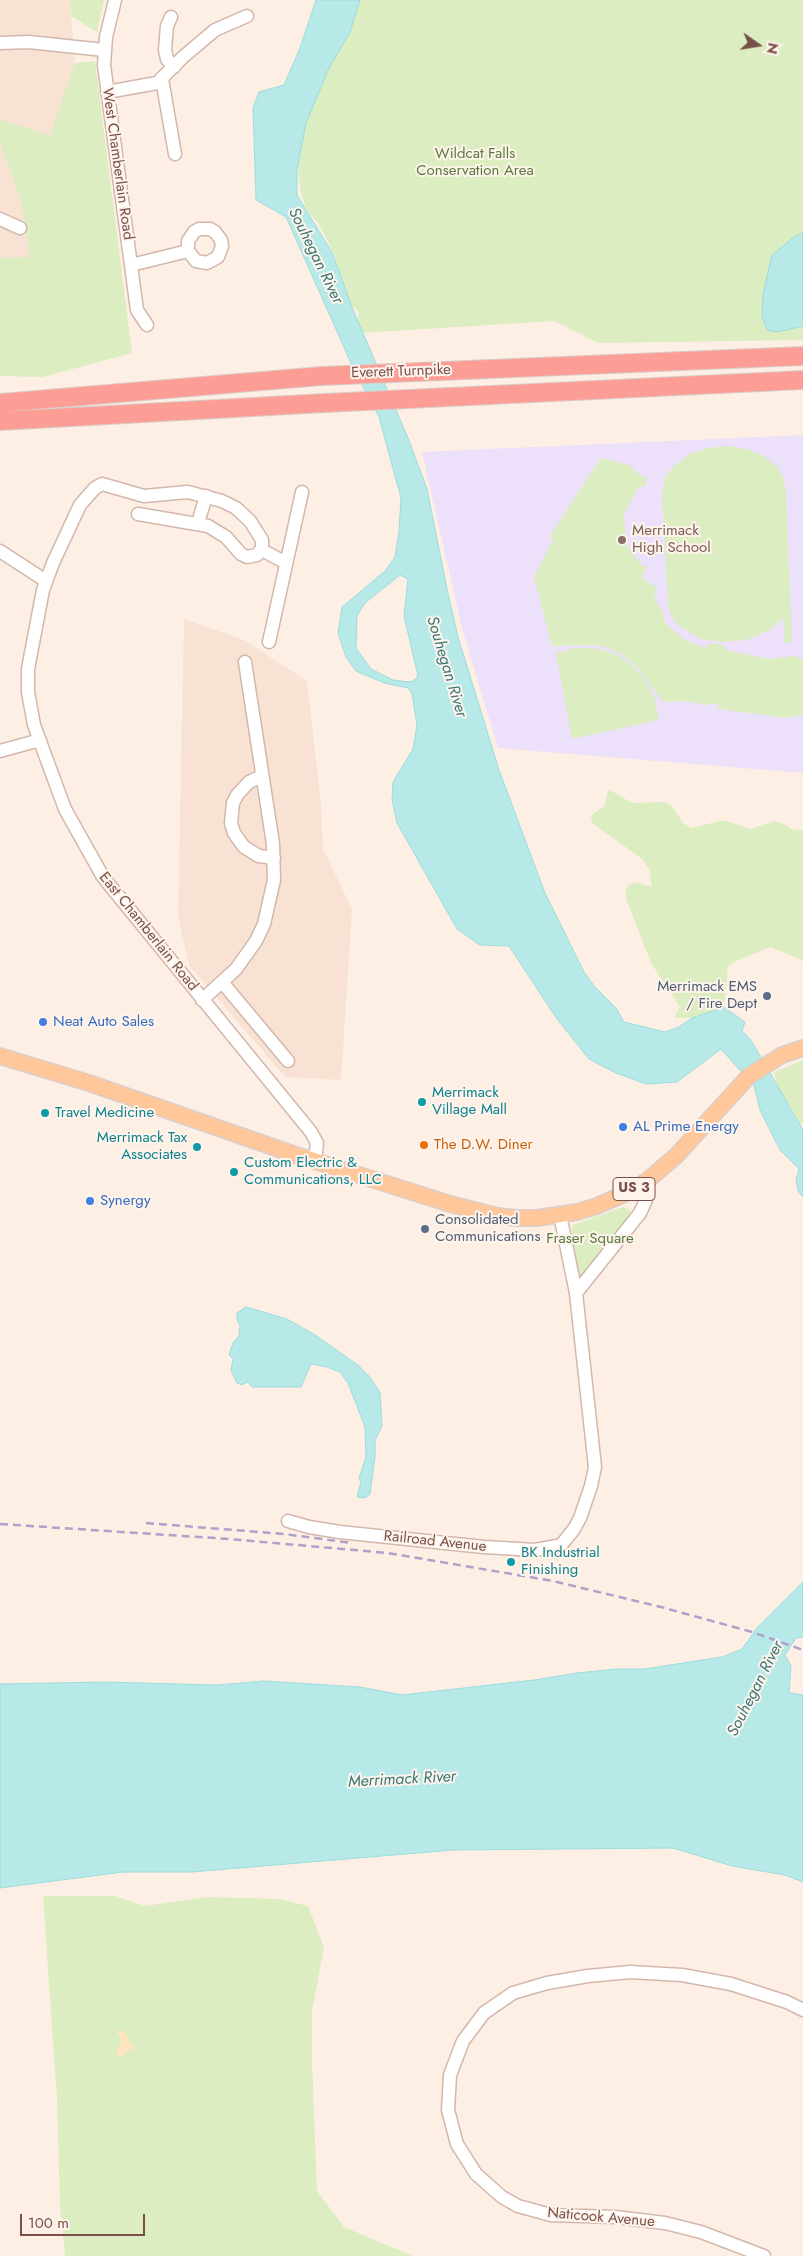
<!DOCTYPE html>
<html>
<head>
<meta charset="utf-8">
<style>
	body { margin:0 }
	#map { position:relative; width:803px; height:2256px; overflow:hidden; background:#feefe4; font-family:Jost,sans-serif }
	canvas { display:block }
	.north { position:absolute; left:733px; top:20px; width:50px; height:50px; -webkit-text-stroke:4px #fff4ec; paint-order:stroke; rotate:103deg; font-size:14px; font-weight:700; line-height:20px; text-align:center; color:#795047 }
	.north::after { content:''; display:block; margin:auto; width:18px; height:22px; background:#795047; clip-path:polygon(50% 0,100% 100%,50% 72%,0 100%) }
	.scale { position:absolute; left:20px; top:2214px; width:125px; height:22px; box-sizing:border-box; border:2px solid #795047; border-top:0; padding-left:6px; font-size:15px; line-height:18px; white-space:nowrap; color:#795047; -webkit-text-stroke:4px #fff4ec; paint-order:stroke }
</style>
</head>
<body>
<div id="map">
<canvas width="803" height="2256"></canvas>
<div class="north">N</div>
<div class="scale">100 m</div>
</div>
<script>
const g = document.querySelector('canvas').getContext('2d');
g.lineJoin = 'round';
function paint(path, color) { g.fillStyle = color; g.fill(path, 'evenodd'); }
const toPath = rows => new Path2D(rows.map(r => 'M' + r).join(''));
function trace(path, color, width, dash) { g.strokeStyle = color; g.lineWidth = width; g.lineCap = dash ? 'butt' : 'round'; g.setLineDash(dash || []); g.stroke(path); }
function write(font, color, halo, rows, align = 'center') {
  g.font = font + ' Jost,sans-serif'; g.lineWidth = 4; g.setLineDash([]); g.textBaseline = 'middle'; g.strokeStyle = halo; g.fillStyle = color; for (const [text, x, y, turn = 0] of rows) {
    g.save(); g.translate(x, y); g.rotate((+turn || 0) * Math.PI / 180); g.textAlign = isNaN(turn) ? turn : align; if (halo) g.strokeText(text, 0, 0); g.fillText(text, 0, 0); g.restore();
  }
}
const residential = toPath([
	[0,0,70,0,94,323,0,332],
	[184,619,244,640,307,681,321,804,323,849,352,909,341,1080,285,1077,189,965,178,916]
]);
const education = toPath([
	[803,435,803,773,498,748,462,628,422,452]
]);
const green = toPath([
	[70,0,104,0,97,32,71,16],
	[355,0,803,0,803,340,598,343,554,321,361,333,357,322,359,312,347,302,338,273,338,264,335,256,320,226,307,210,301,194,297,161,308,102],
	[95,61,132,353,43,377,0,376,0,258,30,257,21,200,0,143,0,119,50,136,75,63],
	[729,446,750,450,765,457,777,467,783,477,786,491,792,642,784,643,783,618,770,630,747,640,723,642,701,639,680,627,672,618,668,607,662,497,664,479,674,466,689,454,708,448],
	[601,458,629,465,640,475,647,478,645,487,639,486,624,514,626,544,642,566,647,567,642,578,656,587,654,598,662,610,666,624,685,640,706,648,710,643,724,645,725,650,769,659,794,656,803,660,803,715,786,718,718,709,717,703,704,705,687,701,663,702,639,669,621,654,605,647,593,645,552,646,534,577,553,540,549,537],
	[575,648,590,648,604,650,618,655,633,666,644,678,654,696,659,720,572,739,556,653],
	[608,789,632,803,666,802,672,806,683,823,691,828,720,821,727,821,750,829,774,821,784,824,791,829,803,830,803,961,771,947,734,962,728,966,724,1007,692,1018,674,1018,680,1007,651,963,627,901,625,892,628,886,634,882,652,887,649,869,642,859,592,823,591,816,605,805],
	[803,1060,803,1123,800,1124,788,1102,783,1103,777,1086,774,1072],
	[623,1207,630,1210,630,1214,584,1278,581,1278,579,1276,571,1232,573,1225],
	[43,1896,115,1896,145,1906,207,1897,278,1899,308,1906,324,1947,312,2012,312,2061,317,2191,344,2227,413,2256,65,2256,60,2204,57,2099]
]);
const sand = toPath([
	[124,2031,134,2049,126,2052,120,2058,116,2052,122,2042,117,2033,118,2031]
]);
const water = toPath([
	[316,0,360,0,350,32,329,68,306,123,297,169,297,195,333,254,351,305,408,438,427,489,447,589,458,637,499,770,545,893,584,972,595,987,616,1008,624,1022,665,1032,679,1027,692,1018,724,1007,745,1022,742,1031,751,1040,803,1130,803,1197,798,1191,796,1180,799,1169,780,1150,760,1110,754,1086,721,1049,677,1082,646,1084,616,1073,589,1059,557,1019,509,946,480,945,457,929,397,823,392,800,393,782,413,749,417,725,412,693,408,688,384,683,356,671,346,657,338,633,342,607,385,571,395,557,399,531,401,498,379,417,351,363,286,217,256,200,253,108,259,92,284,85,300,48,316,0],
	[400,575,408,579,404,616,418,676,413,681,408,682,393,680,371,669,356,648,357,616,365,603,400,575],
	[803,233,803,326,778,332,767,330,762,316,763,294,772,255,794,237,803,233],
	[246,1307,287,1319,315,1335,358,1365,369,1376,380,1392,382,1426,375,1440,375,1457,370,1494,365,1498,357,1497,361,1482,359,1478,366,1457,365,1427,348,1383,340,1372,327,1367,311,1364,301,1387,252,1387,247,1382,242,1385,237,1383,231,1370,233,1359,229,1355,233,1343,239,1336,240,1325,237,1320,237,1313,246,1307],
	[803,1582,803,1637,796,1638,785,1655,791,1666,789,1693,803,1695,803,1882,785,1875,732,1866,673,1848,453,1850,192,1872,123,1872,0,1888,0,1684,104,1682,217,1685,264,1681,360,1687,402,1695,534,1680,577,1673,617,1669,644,1669,722,1657,742,1649,757,1628,803,1582]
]);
const minor = toPath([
	[115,0,106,37,104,65,137,310,147,325],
	[171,17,167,26,165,50,167,59,174,67],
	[0,43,29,42,104,50],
	[162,79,175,154],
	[107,92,157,83,183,57,215,30,247,16],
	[0,219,20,228],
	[131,265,188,251,196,261,207,263,218,257,222,246,221,240,215,232,210,229,199,229,194,232,188,241,188,251],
	[138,514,208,526,226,537,241,554,247,557,257,555,262,548,262,540,250,521,236,508,222,501,188,492,144,496,102,484,95,488,80,505,53,563,43,590,28,669,28,692,34,725,65,809,103,877,311,1132,317,1143,315,1161],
	[198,523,206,496],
	[262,550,286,563],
	[0,551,46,581],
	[269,642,302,492],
	[0,751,40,740],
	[262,776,249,782,237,795,233,803,231,823,234,833,244,847,259,856,274,858],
	[222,982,288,1061],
	[202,1000,236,969,256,941,264,924,274,880,273,844,245,662],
	[560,1215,576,1293],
	[288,1521,309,1527,340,1532,484,1547,535,1550,557,1546,562,1544,574,1529,580,1518,591,1486,595,1467,576,1293,640,1213,646,1200,648,1180],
	[764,2256,701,2232,665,2223,615,2217,551,2215,518,2206,502,2197,476,2174,457,2144,448,2110,450,2075,463,2041,484,2013,513,1993,547,1983,588,1976,630,1972,682,1975,731,1984,787,2002,803,2010]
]);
const major = toPath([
	[0,1056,89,1083,293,1154,450,1204,497,1216,517,1218,537,1218,577,1212,597,1206,633,1190,648,1180,676,1156,749,1076,782,1055,803,1048]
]);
const highway = toPath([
	[0,403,322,376,803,356],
	[0,421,325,403,803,380]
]);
const rail = toPath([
	[146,1523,284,1534,352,1543],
	[0,1524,229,1539,388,1553,553,1581,661,1607,752,1632,803,1650]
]);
const markers = [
	[622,540,5,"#8d6e63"],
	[767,996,5,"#5c6f8a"],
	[43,1022,5,"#3f7fe0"],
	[422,1102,5,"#0f9aa8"],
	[45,1113,5,"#0f9aa8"],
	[623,1127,5,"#3f7fe0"],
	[424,1145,5,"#e8710a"],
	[197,1147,5,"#0f9aa8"],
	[234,1172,5,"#0f9aa8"],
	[90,1201,5,"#3f7fe0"],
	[425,1229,5,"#5c6f8a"],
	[511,1562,5,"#0f9aa8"]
];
const shields = [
	[634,1189,42]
];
const shieldNames = [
	["US 3",634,1189]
];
const parkNames = [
	["Wildcat Falls",475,154],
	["Conservation Area",475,171],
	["Fraser Square",590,1239]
];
const streetNames = [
	["West Chamberlain Road",117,164,82],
	["Everett Turnpike",401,372,-2],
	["East Chamberlain Road",148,932,51],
	["Railroad Avenue",435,1542,6],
	["Naticook Avenue",601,2218,5]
];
const educationNames = [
	["Merrimack",632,531],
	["High School",632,548]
];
const serviceNames = [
	["Merrimack EMS",757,987],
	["/ Fire Dept",757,1004],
	["Consolidated",435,1220,"left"],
	["Communications",435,1237,"left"]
];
const shopNames = [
	["Neat Auto Sales",53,1022],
	["AL Prime Energy",633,1127],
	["Synergy",100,1201]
];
const cultureNames = [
	["Merrimack",432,1093],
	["Village Mall",432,1110],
	["Travel Medicine",55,1113],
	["Merrimack Tax",187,1138,"right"],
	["Associates",187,1155,"right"],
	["Custom Electric &",244,1163],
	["Communications, LLC",244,1180],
	["BK Industrial",521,1553],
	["Finishing",521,1570]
];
const foodNames = [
	["The D.W. Diner",434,1145]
];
const waterNames = [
	["Souhegan River",315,256,64],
	["Souhegan River",446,667,73],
	["Souhegan River",756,1689,-63],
	["Merrimack River",402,1780,-3]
];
paint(residential, '#f8e2d4');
paint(education, '#ece0fa');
paint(green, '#dbedc1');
paint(sand, '#ffe5bd');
paint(water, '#b6e9e8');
trace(water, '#9cdcdb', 1);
trace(minor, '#d3b7ab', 15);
trace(major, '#d9cecb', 18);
trace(highway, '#d9cecb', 20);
trace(minor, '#fff', 12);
trace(major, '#ffc79a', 15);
trace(highway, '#fd9e96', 18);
trace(rail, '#afa1c9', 2.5, [8, 5]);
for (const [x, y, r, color] of markers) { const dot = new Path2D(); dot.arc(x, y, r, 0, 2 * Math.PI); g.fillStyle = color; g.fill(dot); trace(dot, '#fff4ec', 2); }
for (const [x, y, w] of shields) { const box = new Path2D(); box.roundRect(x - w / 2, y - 11.5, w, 23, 4); g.fillStyle = '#fff4ec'; g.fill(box); trace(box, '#795047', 1); }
write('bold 14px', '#795047', null, shieldNames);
write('15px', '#587a3c', '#fff4ec', parkNames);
write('15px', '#795047', '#fff4ec', streetNames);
write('15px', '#785e54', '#fff4ec', educationNames, 'left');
write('15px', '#4e5e75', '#fff4ec', serviceNames, 'right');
write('15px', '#366cbe', '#fff4ec', shopNames, 'left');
write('15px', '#0d838f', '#fff4ec', cultureNames, 'left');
write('15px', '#c56008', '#fff4ec', foodNames, 'left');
write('italic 16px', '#377877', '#fff4ec', waterNames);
</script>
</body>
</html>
